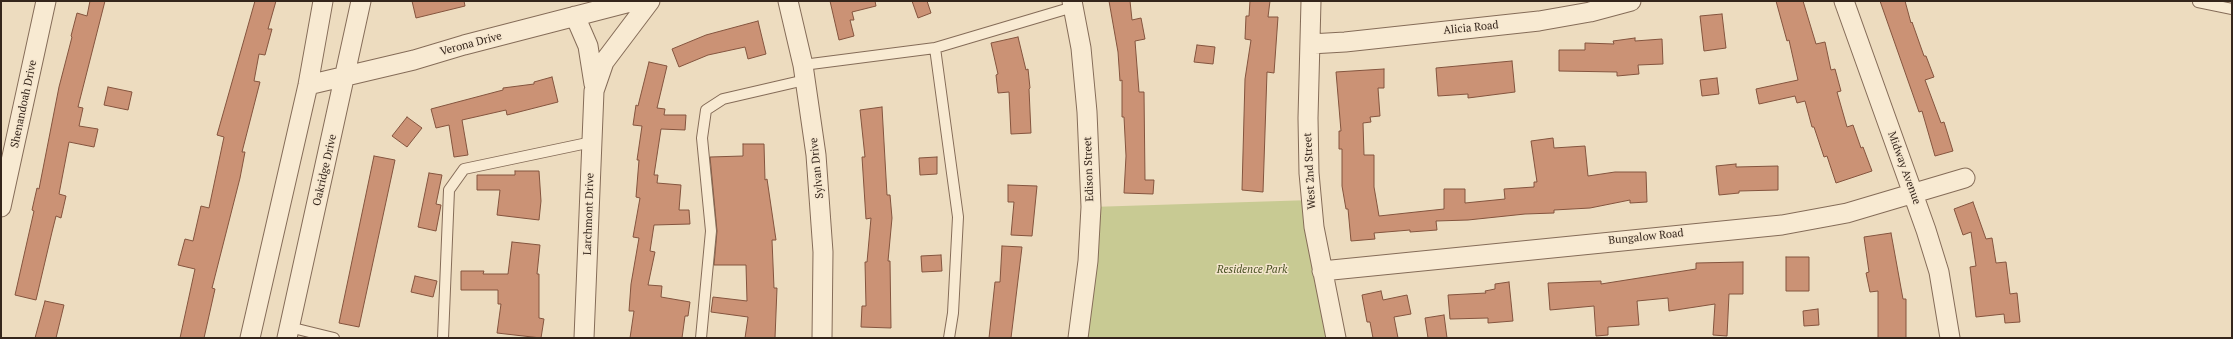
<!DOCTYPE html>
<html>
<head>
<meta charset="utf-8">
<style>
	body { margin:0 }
	#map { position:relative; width:2233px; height:339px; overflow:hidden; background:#eddcbf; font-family:"PT Serif",serif }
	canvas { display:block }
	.frame { position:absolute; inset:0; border:2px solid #35261c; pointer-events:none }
</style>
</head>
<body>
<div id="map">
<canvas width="2233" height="339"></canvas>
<div class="frame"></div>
</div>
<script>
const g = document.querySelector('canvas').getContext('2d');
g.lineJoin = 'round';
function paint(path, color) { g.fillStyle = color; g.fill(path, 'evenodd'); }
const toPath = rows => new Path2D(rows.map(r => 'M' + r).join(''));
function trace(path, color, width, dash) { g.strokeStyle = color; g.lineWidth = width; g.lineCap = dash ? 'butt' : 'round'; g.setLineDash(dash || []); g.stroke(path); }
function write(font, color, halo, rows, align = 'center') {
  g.font = font + ' "PT Serif",serif'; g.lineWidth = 3; g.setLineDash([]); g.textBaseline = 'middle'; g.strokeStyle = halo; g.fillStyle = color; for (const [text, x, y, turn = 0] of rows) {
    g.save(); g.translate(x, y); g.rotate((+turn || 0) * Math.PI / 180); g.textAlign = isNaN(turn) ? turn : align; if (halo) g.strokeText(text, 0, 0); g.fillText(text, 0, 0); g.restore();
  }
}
const green = toPath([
	[1312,200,1336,338,1078,338,1091,207]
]);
const building = toPath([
	[90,1,105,1,78,107,83,108,79,126,98,129,94,147,69,142,59,194,66,196,61,218,56,216,52,232,36,300,15,295,34,211,32,210,37,188,39,189,59,87,72,37,71,36,77,13,87,16,90,1],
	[255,1,276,1,268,29,272,29,265,55,259,54,254,81,260,82,242,152,245,152,240,178,212,288,215,289,204,338,180,338,195,269,178,265,185,239,193,241,201,206,209,208,224,137,217,135,255,1],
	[412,1,464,1,465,6,416,18,412,1],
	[830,1,875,1,876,6,852,12,854,20,850,20,854,36,839,40,830,1],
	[912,1,927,1,931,13,918,18,912,1],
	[1109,1,1130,1,1132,20,1141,18,1145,39,1135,41,1139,92,1144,92,1145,180,1154,180,1153,194,1124,193,1126,156,1124,117,1122,117,1122,80,1120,81,1118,52,1109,1],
	[1250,1,1270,1,1268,17,1278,17,1274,73,1267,72,1263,192,1242,190,1245,79,1251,40,1245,39,1246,16,1249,16,1250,1],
	[1776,1,1803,1,1816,44,1825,42,1831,70,1835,69,1841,91,1837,92,1847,127,1853,125,1861,148,1863,147,1872,171,1836,183,1827,156,1824,157,1814,127,1812,127,1805,101,1797,103,1795,96,1759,104,1756,89,1798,80,1789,40,1787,41,1776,1],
	[1880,1,1905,1,1911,23,1912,22,1924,56,1926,56,1934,77,1925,80,1941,123,1944,122,1953,151,1935,156,1922,111,1919,112,1912,92,1880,1],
	[1722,14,1726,48,1704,51,1700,16,1722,14],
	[758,21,766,54,748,59,745,47,708,55,679,67,672,49,706,35,758,21],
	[1018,37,1026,70,1028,69,1030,88,1029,89,1031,133,1011,134,1009,92,998,93,996,75,998,74,991,43,1018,37],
	[1635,38,1635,41,1662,39,1663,64,1638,65,1639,74,1617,76,1617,72,1559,71,1559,50,1585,50,1585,43,1614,44,1613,41,1635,38],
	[1197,45,1215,47,1213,64,1194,62,1197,45],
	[1512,61,1515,92,1468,98,1468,94,1438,96,1436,68,1512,61],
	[649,62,667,66,657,108,665,109,664,115,686,115,685,130,661,129,654,175,658,175,657,183,681,185,679,210,689,210,690,224,654,225,650,251,655,252,648,285,662,286,661,297,690,302,688,316,685,316,682,338,630,338,634,311,629,311,631,284,639,238,633,237,640,198,636,197,639,160,637,160,642,126,633,125,636,105,638,106,649,62],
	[1384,69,1384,88,1378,88,1380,116,1370,117,1371,122,1363,123,1364,155,1374,155,1374,187,1379,216,1444,209,1444,189,1465,189,1465,203,1505,199,1504,189,1534,187,1534,182,1537,182,1531,141,1553,138,1554,148,1585,146,1588,176,1615,172,1646,172,1647,202,1630,203,1630,200,1590,208,1554,210,1554,213,1525,214,1468,220,1436,221,1437,230,1410,232,1410,230,1374,233,1375,239,1351,241,1348,209,1346,209,1342,186,1342,149,1339,149,1339,131,1341,131,1336,72,1384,69],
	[552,77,558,102,507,115,506,110,462,120,468,155,454,157,449,125,436,128,431,109,503,90,503,88,534,84,534,82,552,77],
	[1717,78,1719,94,1702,96,1700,80,1717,78],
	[108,87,132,92,128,110,104,105,108,87],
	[882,107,887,195,890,195,892,218,888,261,890,261,891,328,861,327,862,306,866,306,865,262,867,262,871,218,866,219,862,157,865,157,860,110,882,107],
	[407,117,422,128,407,147,392,136,407,117],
	[743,144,764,144,765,180,767,179,776,240,772,240,774,288,777,288,775,338,745,338,748,317,711,312,713,297,747,301,746,265,714,265,717,231,710,157,743,156,743,144],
	[374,156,395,160,359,327,339,323,374,156],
	[937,157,937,174,920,175,919,158,937,157],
	[1736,164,1736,167,1778,166,1778,190,1739,191,1739,193,1719,195,1716,166,1736,164],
	[515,171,539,171,541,201,539,220,497,215,500,190,477,190,477,175,515,175,515,171],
	[429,173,442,175,436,204,441,205,436,231,418,227,429,173],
	[1008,185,1037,186,1032,236,1011,235,1014,202,1008,202,1008,185],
	[1973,202,1986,239,1992,238,1996,263,2006,262,2010,294,2017,293,2020,322,2005,323,2004,314,1976,317,1970,267,1976,266,1971,232,1963,235,1954,209,1973,202],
	[1891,233,1903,299,1906,299,1906,338,1878,338,1878,291,1870,292,1866,273,1869,272,1864,237,1891,233],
	[512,242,540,245,537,274,539,274,539,318,544,319,541,338,497,333,501,304,498,304,498,290,461,290,461,271,484,271,483,274,508,274,512,242],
	[1002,246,1022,247,1011,338,989,338,995,282,1000,282,1002,246],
	[941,255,942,271,922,272,921,256,941,255],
	[1786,257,1809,257,1809,291,1786,291,1786,257],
	[1743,262,1743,294,1729,294,1727,336,1713,335,1715,304,1669,311,1668,298,1637,301,1639,325,1608,327,1608,335,1596,336,1594,306,1550,310,1548,283,1601,281,1601,284,1696,269,1696,263,1743,262],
	[415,276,437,281,433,297,411,292,415,276],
	[1509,282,1513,321,1488,323,1488,318,1450,319,1448,295,1486,293,1485,291,1495,289,1495,284,1509,282],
	[1381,291,1383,300,1407,295,1411,314,1394,317,1398,338,1373,338,1370,322,1367,322,1362,295,1381,291],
	[45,301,64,305,56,338,35,338,45,301],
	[1818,309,1819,325,1804,326,1803,311,1818,309],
	[1444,315,1447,338,1428,338,1425,318,1444,315]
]);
const service = toPath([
	[2198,2,2232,9],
	[935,48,958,217,953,313,949,338],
	[803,65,935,48,1073,7],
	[289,327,334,338],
	[443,338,449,190,464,169,592,142],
	[701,338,711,231,702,138,706,110,723,99,805,80]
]);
const minor = toPath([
	[788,1,803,65,816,155,823,252,822,338],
	[1072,1,1081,48,1087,112,1091,207,1088,261,1078,338],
	[1311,1,1308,118,1309,173,1314,227,1336,338],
	[1844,1,1926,230,1939,272,1950,338],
	[575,16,588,46,594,84],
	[1310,44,1345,42,1539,21,1590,12,1631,1],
	[308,85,414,60,464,45,634,1],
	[1,207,46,1],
	[1322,271,1782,225,1847,213,1965,178],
	[250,338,308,85,323,1],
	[287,338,361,1],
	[584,338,594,91,604,62,650,1]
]);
const streetNames = [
	["Alicia Road",1471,28,-6],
	["Verona Drive",471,44,-15],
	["Shenandoah Drive",24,104,-78],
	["Sylvan Drive",817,168,-96],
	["Midway Avenue",1904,168,70],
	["Edison Street",1089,169,-92],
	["Oakridge Drive",325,170,-77],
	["West 2nd Street",1310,171,-93],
	["Larchmont Drive",589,214,-88],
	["Bungalow Road",1646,237,-6]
];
const parkNames = [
	["Residence Park",1252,270]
];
paint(green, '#c8ca93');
paint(building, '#cb9275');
trace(building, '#84543e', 1);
trace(service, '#856c58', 12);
trace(minor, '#856c58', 21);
trace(service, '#f8ead2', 10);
trace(minor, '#f8ead2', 19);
write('11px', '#35261c', '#f5e6ce', streetNames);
write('italic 11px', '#495123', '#f5e6ce', parkNames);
</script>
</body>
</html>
